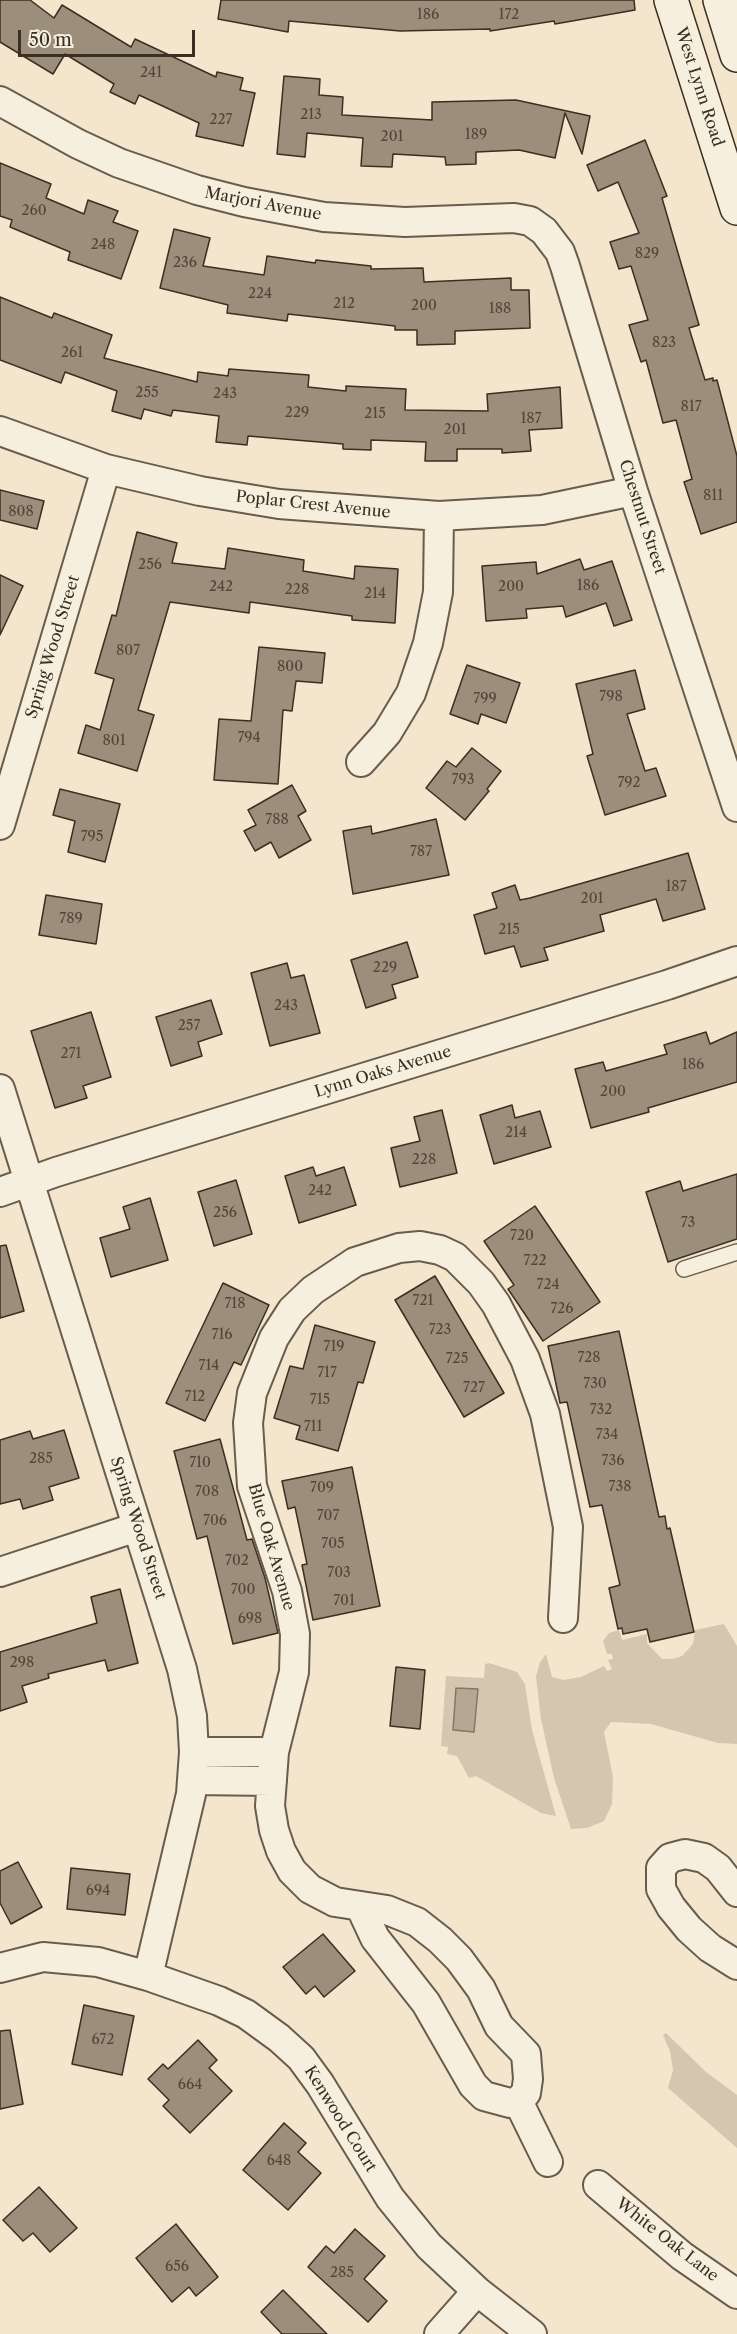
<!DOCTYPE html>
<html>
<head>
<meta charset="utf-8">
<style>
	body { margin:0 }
	#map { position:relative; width:737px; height:2334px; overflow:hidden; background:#f3e6cd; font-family:"Libre Caslon Text",serif }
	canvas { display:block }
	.scale { position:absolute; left:18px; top:30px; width:177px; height:27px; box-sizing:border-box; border:3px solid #3b2e23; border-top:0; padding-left:8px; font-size:18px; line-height:21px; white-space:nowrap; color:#3b2e23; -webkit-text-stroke:4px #f7efde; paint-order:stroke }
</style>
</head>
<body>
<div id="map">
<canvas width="737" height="2334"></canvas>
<div class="scale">50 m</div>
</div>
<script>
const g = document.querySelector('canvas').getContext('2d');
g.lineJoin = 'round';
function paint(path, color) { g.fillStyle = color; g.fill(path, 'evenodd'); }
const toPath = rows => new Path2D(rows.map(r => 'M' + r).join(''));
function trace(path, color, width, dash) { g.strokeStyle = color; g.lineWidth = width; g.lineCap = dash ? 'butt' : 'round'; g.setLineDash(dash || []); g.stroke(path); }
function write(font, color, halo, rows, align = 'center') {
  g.font = font + ' "Libre Caslon Text",serif'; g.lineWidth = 4.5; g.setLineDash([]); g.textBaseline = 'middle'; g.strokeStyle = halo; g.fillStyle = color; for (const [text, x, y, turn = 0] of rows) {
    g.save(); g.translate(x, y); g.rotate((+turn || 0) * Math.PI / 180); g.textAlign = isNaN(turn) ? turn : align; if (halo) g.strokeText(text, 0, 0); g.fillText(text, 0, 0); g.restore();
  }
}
const green = toPath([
	[724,1624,737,1646,737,1744,718,1743,651,1724,611,1722,604,1732,613,1777,612,1804,604,1821,587,1828,571,1829,554,1778,541,1719,536,1677,540,1662,546,1654,552,1677,564,1680,581,1677,604,1666,607,1671,612,1669,608,1660,613,1659,612,1654,607,1654,603,1641,609,1633,619,1630,622,1640,647,1634,647,1643,662,1659,672,1659,682,1656,693,1644,695,1630],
	[489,1663,517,1672,525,1684,532,1730,556,1816,541,1813,476,1776,469,1778,457,1756,447,1754,448,1747,441,1746,446,1676,484,1678,485,1664],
	[666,2033,706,2072,737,2095,737,2148,668,2088,673,2070,670,2051,663,2035]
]);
const water = toPath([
	[456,1688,478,1689,474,1732,453,1730,456,1688]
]);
const building = toPath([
	[0,0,30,0,54,18,62,5,131,47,135,39,216,77,217,72,243,78,240,90,255,93,243,146,196,136,199,123,139,95,135,104,110,92,114,84,65,54,53,74,0,42,0,0],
	[221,0,634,0,635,10,555,24,554,21,490,31,490,29,400,31,289,21,288,32,218,19,221,0],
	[284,76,320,79,319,95,343,97,342,115,432,120,432,102,516,100,590,116,582,154,565,113,555,158,519,150,476,152,476,164,446,165,445,157,393,154,392,167,361,166,363,138,307,133,305,157,277,154,284,76],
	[645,140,667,196,662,198,699,325,689,328,705,380,713,378,713,381,717,380,737,456,737,522,701,534,684,482,692,479,676,420,663,423,646,360,641,362,629,325,648,320,631,266,619,269,610,242,639,233,618,182,598,191,587,165,645,140],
	[0,163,51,184,46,198,84,214,88,200,118,211,113,222,138,231,121,279,68,260,70,252,10,227,12,220,0,216,0,163],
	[174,229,210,238,203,266,264,275,267,256,315,263,316,260,371,266,371,269,423,268,424,282,511,278,511,290,529,290,530,328,455,331,455,344,417,345,417,330,395,330,395,326,288,314,287,321,227,313,228,305,160,288,174,229],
	[0,297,52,318,54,313,112,335,104,358,197,382,198,372,228,376,229,369,309,375,308,387,346,391,346,386,406,389,405,410,488,411,487,394,560,387,562,428,529,430,531,451,502,453,502,449,457,449,457,461,425,461,426,442,371,440,371,450,343,449,343,444,248,436,247,445,216,442,219,416,173,410,171,416,144,409,141,419,112,411,117,391,65,372,61,383,0,360,0,297],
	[0,490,44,501,37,529,0,520,0,490],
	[137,532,177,543,172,563,225,569,228,548,304,560,303,571,354,579,355,566,398,569,395,623,352,620,352,616,250,602,249,613,170,602,138,710,154,715,137,771,78,753,86,725,100,730,114,679,95,673,112,615,116,616,137,532],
	[580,559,584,570,612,561,632,620,614,626,606,603,566,617,563,606,526,609,527,618,486,621,482,566,536,562,537,574,580,559],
	[0,575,23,586,0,635,0,575],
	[259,647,325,653,322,683,296,681,292,711,283,710,278,784,214,780,219,719,251,721,259,647],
	[467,665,520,683,506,723,481,714,478,724,450,714,467,665],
	[635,670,645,709,627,714,645,771,656,768,666,796,605,815,587,756,593,754,576,684,635,670],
	[472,748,501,771,487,789,489,791,465,820,426,788,447,761,456,767,472,748],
	[292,785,306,811,298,816,311,840,279,858,271,842,255,851,244,831,256,825,248,810,292,785],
	[60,789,120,804,105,862,68,852,75,821,53,815,60,789],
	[436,819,449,875,353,894,343,831,371,826,372,834,436,819],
	[688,853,705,909,663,921,656,899,600,915,604,931,544,948,548,960,521,967,514,946,485,954,474,915,497,908,492,893,515,885,520,900,530,898,688,853],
	[46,895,102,904,96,944,39,935,46,895],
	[407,942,418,977,392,985,396,998,366,1008,351,960,407,942],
	[287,963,291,978,304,975,320,1033,270,1046,251,973,287,963],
	[211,1000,222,1034,198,1042,202,1056,171,1066,156,1017,211,1000],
	[91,1012,111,1077,83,1086,87,1098,55,1108,31,1031,91,1012],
	[706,1032,710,1044,737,1032,737,1082,648,1108,649,1112,591,1128,575,1069,603,1062,606,1071,667,1054,664,1045,706,1032],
	[512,1105,515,1118,540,1111,551,1147,494,1164,480,1115,512,1105],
	[442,1110,457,1173,400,1187,391,1148,420,1141,414,1117,442,1110],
	[313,1167,316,1176,344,1167,356,1205,299,1223,285,1176,313,1167],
	[737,1174,737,1239,668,1262,646,1192,680,1181,683,1191,737,1174],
	[236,1180,252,1234,214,1246,198,1192,236,1180],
	[150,1198,168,1260,111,1277,100,1238,130,1229,123,1207,150,1198],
	[535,1206,600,1302,543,1341,508,1289,514,1285,484,1241,535,1206],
	[6,1245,24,1311,0,1318,0,1246,6,1245],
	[435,1276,504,1393,464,1417,395,1300,435,1276],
	[223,1283,269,1305,241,1365,234,1362,205,1421,166,1403,223,1283],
	[315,1325,375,1342,363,1383,358,1382,338,1451,296,1439,300,1426,274,1418,290,1366,303,1369,315,1325],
	[619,1331,659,1517,665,1516,667,1529,670,1528,694,1632,650,1642,647,1629,623,1634,622,1628,618,1629,609,1588,620,1585,602,1505,590,1507,567,1402,560,1403,548,1346,619,1331],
	[64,1430,79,1478,49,1487,53,1500,23,1509,20,1499,0,1504,0,1440,30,1431,33,1439,64,1430],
	[220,1439,247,1540,252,1539,265,1578,278,1633,233,1644,207,1536,197,1539,174,1451,220,1439],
	[352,1467,380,1606,313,1620,302,1565,307,1564,295,1507,288,1509,282,1481,352,1467],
	[120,1589,138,1663,108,1671,105,1660,48,1674,49,1678,22,1686,27,1702,0,1711,0,1652,97,1623,91,1597,120,1589],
	[396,1667,425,1670,420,1729,390,1726,396,1667],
	[18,1862,42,1907,11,1924,0,1903,0,1871,18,1862],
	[71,1868,130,1874,125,1915,67,1909,71,1868],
	[323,1934,355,1971,324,1997,315,1986,306,1994,283,1967,323,1934],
	[84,2005,134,2016,122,2075,72,2064,84,2005],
	[10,2030,23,2104,0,2109,0,2031,10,2030],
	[198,2040,217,2060,209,2068,232,2091,190,2133,163,2106,169,2100,148,2079,163,2064,168,2069,198,2040],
	[284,2123,306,2143,298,2152,321,2173,288,2210,243,2170,284,2123],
	[39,2187,77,2228,50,2252,33,2233,23,2241,3,2220,39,2187],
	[176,2224,218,2277,196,2296,189,2287,172,2302,136,2258,176,2224],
	[355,2229,385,2256,364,2279,387,2301,368,2322,308,2267,326,2246,334,2253,355,2229],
	[283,2290,327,2334,282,2334,261,2312,283,2290]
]);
const lane = toPath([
	[684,1269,737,1252]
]);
const street = toPath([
	[0,101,78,144,119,163,197,190,244,202,324,217,405,222,514,218,530,221,544,231,560,252,565,266,633,491,737,807],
	[0,431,106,469,200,491,279,504,439,516,542,510,633,491],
	[361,762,387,733,411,693,428,643,438,592,439,516],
	[0,825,106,469],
	[0,1089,182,1669,192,1716,194,1752,191,1794,148,1976],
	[0,1192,56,1172,667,985,737,961],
	[0,1572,137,1527],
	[194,1752,274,1752],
	[192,1780,272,1781],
	[737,1892,718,1868,704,1858,685,1854,670,1858,661,1868,661,1889,671,1907,689,1929,710,1948,737,1965],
	[360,1906,375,1938,426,2003,473,2085,484,2096,510,2103,518,2101,526,2093,528,2079,526,2054,499,2026,481,1989,459,1959,440,1940,417,1922,387,1910,335,1902,310,1889,292,1871,281,1851,274,1830,270,1806,274,1752,294,1672,295,1634,287,1591,252,1486,248,1423,252,1393,274,1338,292,1310,313,1290,355,1262,399,1248,420,1246,440,1250,455,1257,481,1283,496,1304,525,1359,545,1414,568,1527,563,1618],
	[0,1968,43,1957,98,1962,148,1976,219,2001,246,2014,279,2038,301,2058,320,2084,390,2198,429,2246,477,2291,532,2334],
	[518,2101,548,2162],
	[598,2185,682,2256,737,2294],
	[439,2334,477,2291]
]);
const secondary = toPath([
	[671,0,737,208],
	[720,0,737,55]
]);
const numberNames = [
	["186",428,15],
	["172",509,15],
	["241",151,73],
	["213",311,115],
	["227",221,120],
	["189",476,135],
	["201",392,137],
	["260",34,211],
	["248",103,245],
	["829",647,254],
	["236",185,263],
	["224",260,294],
	["212",344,304],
	["200",424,306],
	["188",500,309],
	["823",664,343],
	["261",72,353],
	["255",147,393],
	["243",225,394],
	["817",691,407],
	["229",297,413],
	["215",375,414],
	["187",531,419],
	["201",455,430],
	["811",713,496],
	["808",21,512],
	["256",150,565],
	["186",588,586],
	["242",221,587],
	["200",511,587],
	["228",297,590],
	["214",375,594],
	["807",128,651],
	["800",290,667],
	["798",611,697],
	["799",485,699],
	["794",249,738],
	["801",114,741],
	["793",463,780],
	["792",629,783],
	["788",277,820],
	["795",92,837],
	["787",421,852],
	["187",676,887],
	["201",592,899],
	["789",71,919],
	["215",509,930],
	["229",385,968],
	["243",286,1006],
	["257",189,1026],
	["271",71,1054],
	["186",693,1065],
	["200",613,1092],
	["214",516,1133],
	["228",424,1160],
	["242",320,1191],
	["256",225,1213],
	["73",688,1223],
	["720",522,1236],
	["722",535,1261],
	["724",548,1285],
	["721",423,1301],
	["718",235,1304],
	["726",562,1309],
	["723",440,1330],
	["716",222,1335],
	["719",334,1347],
	["728",589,1358],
	["725",457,1359],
	["714",209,1366],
	["717",327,1373],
	["730",595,1384],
	["727",474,1388],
	["712",195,1397],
	["715",320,1400],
	["732",601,1410],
	["711",313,1427],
	["734",607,1435],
	["285",41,1459],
	["736",613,1461],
	["710",200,1463],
	["738",620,1487],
	["709",322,1488],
	["708",207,1492],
	["707",328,1516],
	["706",215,1521],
	["705",333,1544],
	["702",237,1561],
	["703",339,1573],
	["700",243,1590],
	["701",344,1601],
	["698",250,1619],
	["298",22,1663],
	["694",98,1891],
	["672",103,2040],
	["664",190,2085],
	["648",279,2161],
	["656",177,2267],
	["285",342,2273]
];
const streetNames = [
	["West Lynn Road",699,87,72],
	["Marjori Avenue",263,204,11],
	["Poplar Crest Avenue",313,505,6],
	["Chestnut Street",642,517,72],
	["Spring Wood Street",53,647,-73],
	["Lynn Oaks Avenue",383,1072,-17],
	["Spring Wood Street",138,1528,72],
	["Blue Oak Avenue",271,1547,74],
	["Kenwood Court",340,2119,58],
	["White Oak Lane",667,2240,38]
];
paint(green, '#d4c7b0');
paint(water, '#b4a793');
trace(water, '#847766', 1.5);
paint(building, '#9b8e7b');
trace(building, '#3b2e23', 1.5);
trace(lane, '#695c4e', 18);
trace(street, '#695c4e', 32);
trace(secondary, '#3b2e23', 36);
trace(lane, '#f7efde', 15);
trace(street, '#f7efde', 28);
trace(secondary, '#f7efde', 33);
write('14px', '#534639', null, numberNames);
write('16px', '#3b2e23', '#f7efde', streetNames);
</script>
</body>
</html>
